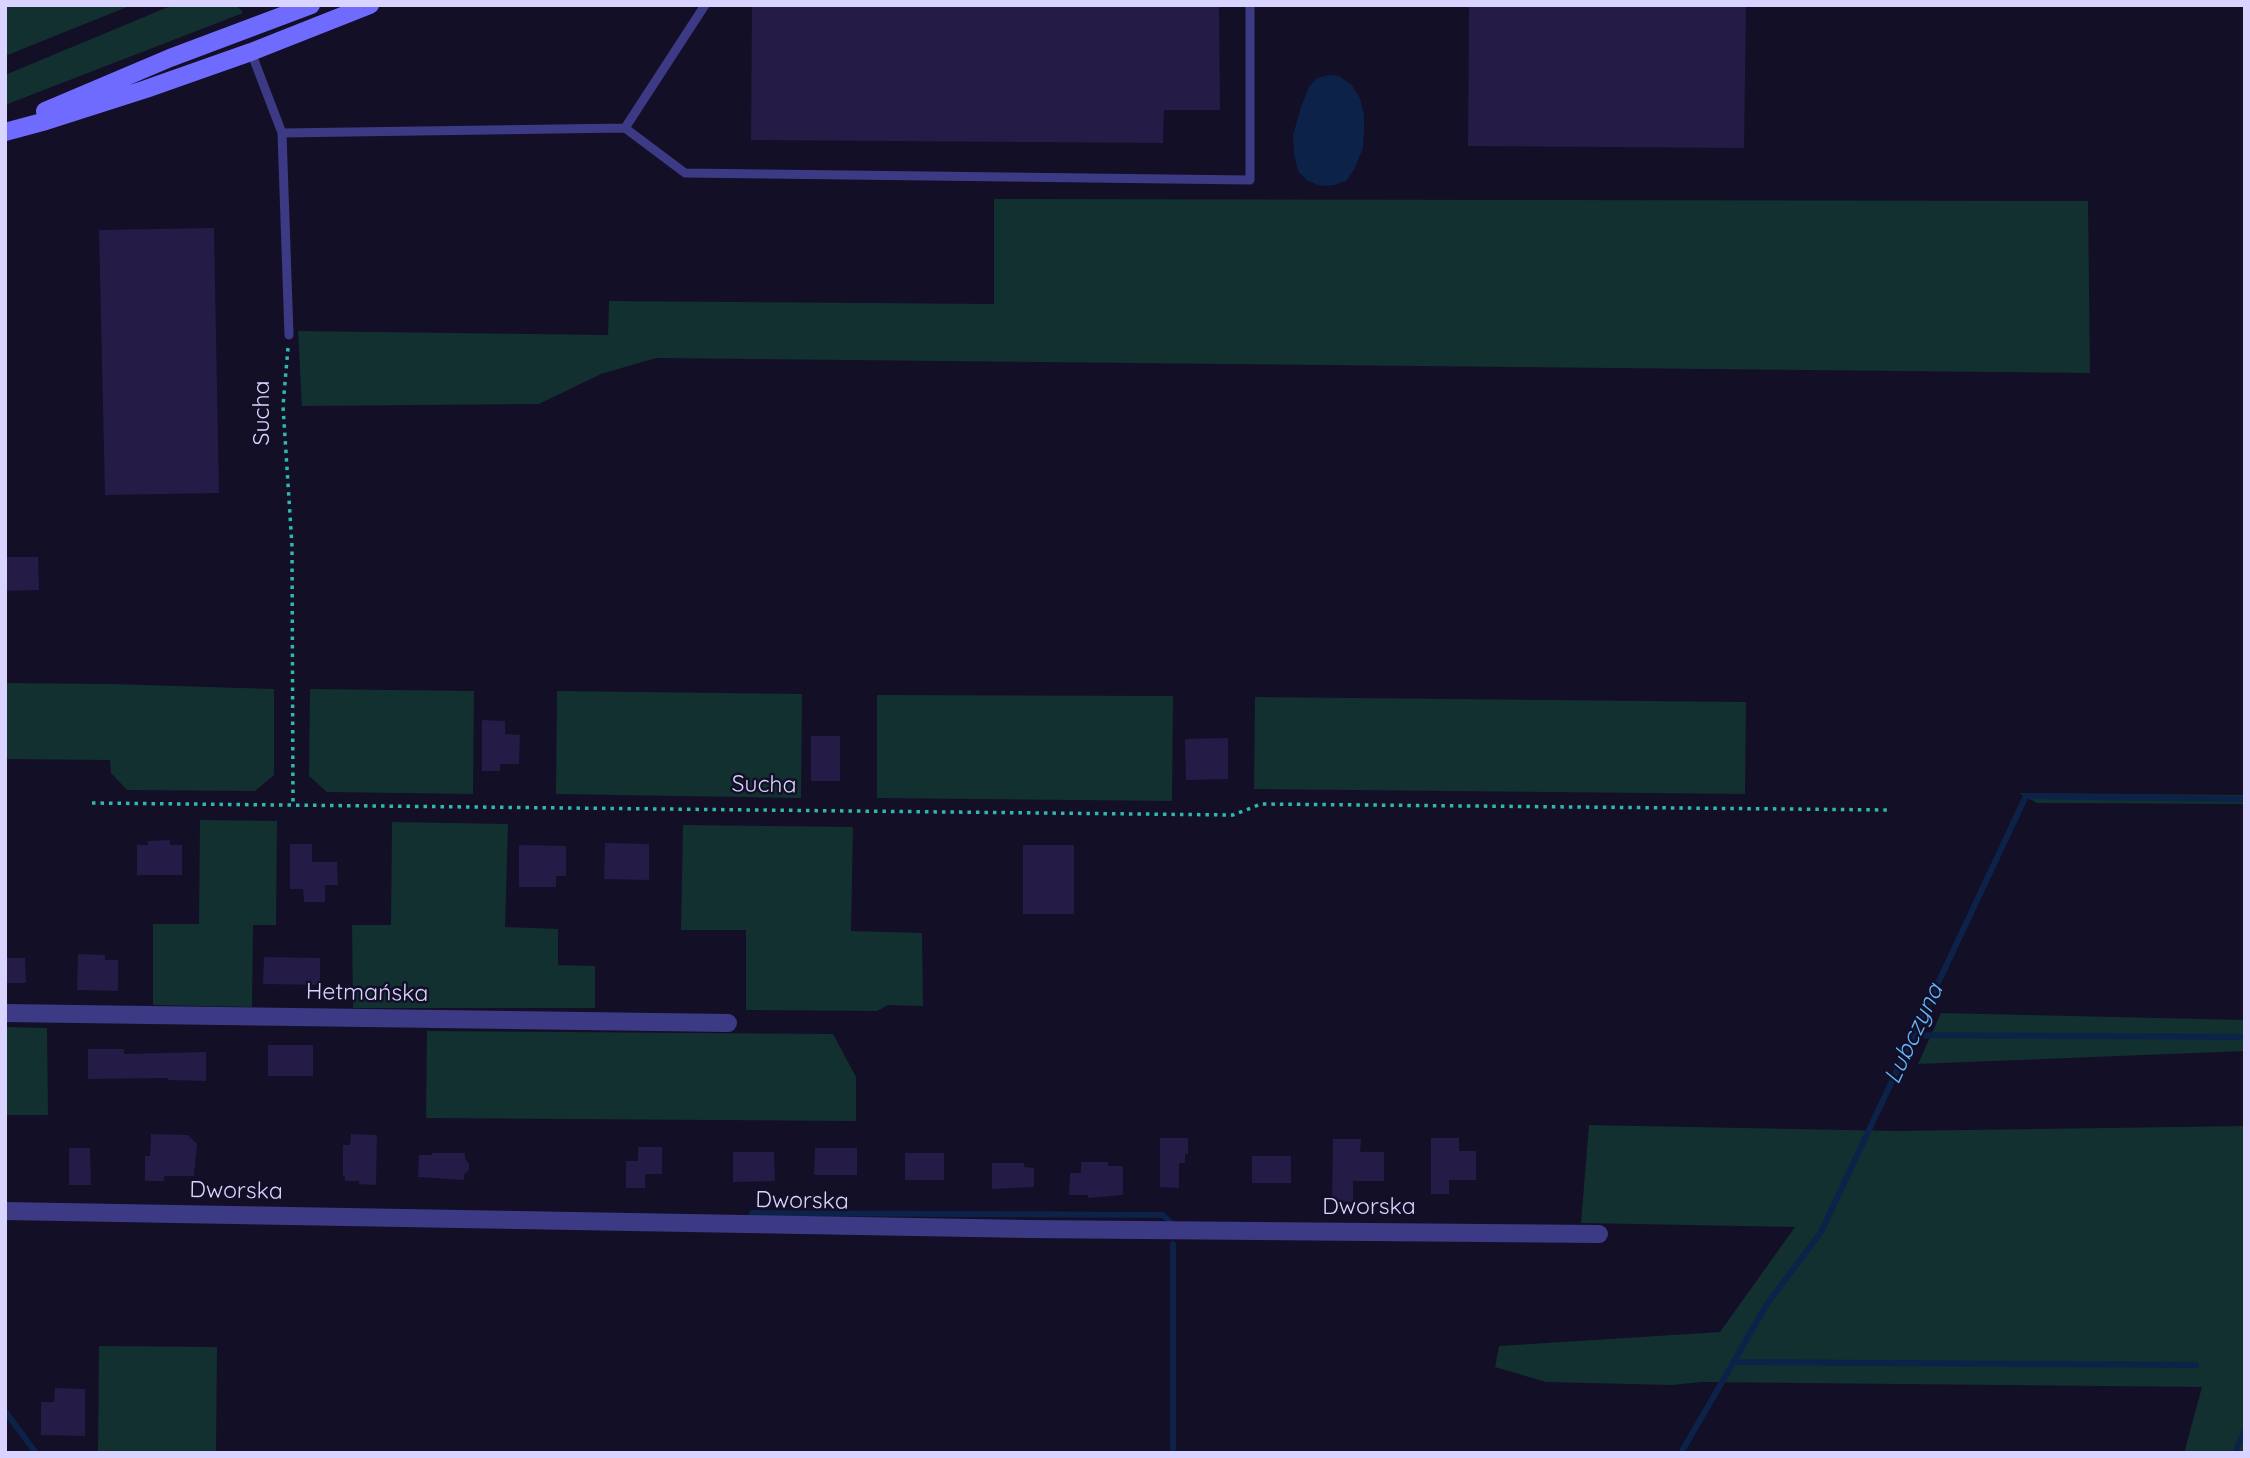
<!DOCTYPE html>
<html>
<head>
<meta charset="utf-8">
<style>
	body { margin:0 }
	#map { position:relative; width:2250px; height:1458px; overflow:hidden; background:#130f26; font-family:Quicksand,sans-serif }
	canvas { display:block }
	.frame { position:absolute; inset:0; border:7px solid #d9d4ff; pointer-events:none }
</style>
</head>
<body>
<div id="map">
<canvas width="2250" height="1458"></canvas>
<div class="frame"></div>
</div>
<script>
const g = document.querySelector('canvas').getContext('2d');
g.lineJoin = 'round';
function paint(path, color) { g.fillStyle = color; g.fill(path, 'evenodd'); }
const toPath = rows => new Path2D(rows.map(r => 'M' + r).join(''));
function trace(path, color, width, dash) { g.strokeStyle = color; g.lineWidth = width; g.lineCap = dash ? 'butt' : 'round'; g.setLineDash(dash || []); g.stroke(path); }
function write(font, color, halo, rows, align = 'center') {
  g.font = font + ' Quicksand,sans-serif'; g.lineWidth = 5; g.setLineDash([]); g.textBaseline = 'middle'; g.strokeStyle = halo; g.fillStyle = color; for (const [text, x, y, turn = 0] of rows) {
    g.save(); g.translate(x, y); g.rotate((+turn || 0) * Math.PI / 180); g.textAlign = isNaN(turn) ? turn : align; if (halo) g.strokeText(text, 0, 0); g.fillText(text, 0, 0); g.restore();
  }
}
const green = toPath([
	[5,5,132,5,5,56],
	[173,5,237,5,243,13,5,105,5,75],
	[994,199,2088,201,2090,373,656,358,601,374,539,404,302,406,298,331,608,335,609,301,994,304],
	[5,683,111,684,274,689,274,775,255,791,127,790,111,773,110,760,5,759],
	[310,689,474,691,473,794,327,792,309,776],
	[557,691,802,694,801,798,556,794],
	[877,695,1173,696,1172,801,877,798],
	[1255,697,1746,702,1745,794,1254,789],
	[2019,793,2245,795,2245,804,2037,803],
	[200,820,277,821,276,925,253,925,252,1007,153,1005,153,924,199,924],
	[392,822,508,824,505,927,558,929,558,965,595,966,595,1008,353,1008,352,925,391,925],
	[683,825,853,827,851,931,922,933,923,1006,888,1005,877,1011,746,1010,746,930,681,930],
	[1941,1013,2245,1020,2245,1051,1918,1064],
	[5,1027,47,1028,48,1115,5,1115],
	[427,1031,833,1034,856,1077,856,1121,426,1118],
	[1589,1125,1897,1131,2245,1126,2245,1453,2184,1453,2202,1387,1701,1382,1672,1385,1546,1382,1495,1367,1499,1346,1720,1332,1795,1227,1581,1223],
	[99,1346,217,1347,216,1453,98,1453]
]);
const water = toPath([
	[1329,75,1339,76,1351,84,1360,98,1364,115,1364,133,1363,148,1354,170,1346,181,1334,185,1320,186,1308,181,1298,171,1294,154,1293,135,1301,107,1309,87,1317,78]
]);
const stream = toPath([
	[1915,1035,2245,1037],
	[752,1213,1163,1215,1171,1223],
	[1173,1244,1173,1453],
	[1733,1362,2196,1365],
	[5,1411,36,1453],
	[1681,1453,1767,1304,1821,1232,2026,796,2245,799],
	[2235,1453,2245,1430]
]);
const building = toPath([
	[752,5,1219,5,1220,110,1164,110,1163,143,751,140],
	[1469,5,1746,5,1744,148,1468,146],
	[214,228,219,493,105,495,99,230],
	[5,557,38,557,39,590,5,591],
	[482,720,505,721,505,734,520,735,519,764,500,764,500,771,482,771],
	[811,736,840,736,840,781,811,781],
	[1228,738,1228,779,1186,780,1185,739],
	[170,840,170,845,182,845,182,875,137,875,137,845,148,845,148,841],
	[605,843,649,844,649,880,604,879],
	[290,844,312,844,312,862,337,862,338,885,325,885,325,902,304,902,303,889,290,889],
	[519,845,566,846,566,876,556,876,556,887,519,887],
	[1023,845,1074,845,1074,914,1023,914],
	[78,954,105,955,105,960,118,960,118,991,77,990],
	[264,957,320,958,320,985,263,984],
	[5,958,25,958,26,983,5,983],
	[268,1045,313,1045,313,1076,268,1076],
	[88,1049,124,1049,124,1054,206,1052,206,1081,168,1080,168,1078,88,1079],
	[151,1134,188,1135,197,1144,194,1176,164,1176,164,1181,145,1181,145,1156,150,1156],
	[351,1134,377,1135,376,1185,359,1184,359,1181,345,1181,345,1176,343,1176,343,1145,350,1145],
	[1160,1138,1188,1138,1188,1154,1185,1154,1185,1163,1179,1163,1179,1188,1160,1187],
	[1431,1138,1459,1138,1459,1151,1476,1151,1476,1180,1449,1180,1449,1194,1431,1194],
	[1333,1139,1361,1139,1360,1152,1384,1152,1384,1181,1353,1181,1353,1202,1332,1201],
	[638,1147,662,1147,662,1174,645,1174,645,1188,626,1188,626,1161,638,1161],
	[69,1148,90,1148,91,1185,69,1185],
	[815,1148,857,1148,857,1175,814,1175],
	[733,1152,774,1152,775,1181,733,1182],
	[432,1153,465,1153,465,1159,469,1164,469,1170,464,1175,464,1180,418,1177,419,1155,432,1155],
	[905,1153,944,1153,944,1180,905,1180],
	[1252,1156,1291,1156,1291,1183,1252,1183],
	[1081,1162,1108,1162,1108,1166,1123,1166,1123,1195,1088,1198,1088,1195,1069,1195,1070,1173,1081,1173],
	[992,1163,1024,1163,1024,1167,1034,1168,1034,1187,992,1189],
	[55,1388,85,1389,85,1436,41,1435,41,1402,54,1402]
]);
const path = toPath([
	[288,348,283,406,292,546,293,804],
	[92,803,1233,815,1261,804,1891,810]
]);
const service = toPath([
	[251,52,282,133,289,335],
	[625,128,705,5],
	[282,133,625,128,685,173,1250,180,1250,5]
]);
const minor = toPath([
	[5,1013,728,1023],
	[5,1211,1029,1229,1599,1234]
]);
const secondary = toPath([
	[45,111,170,58,311,5],
	[5,132,46,121,146,89,251,52,370,5]
]);
const streetNames = [
	["Sucha",262,413,-90],
	["Sucha",764,785,1],
	["Hetmańska",367,993,1],
	["Dworska",236,1191,1],
	["Dworska",802,1201,1],
	["Dworska",1369,1207]
];
const waterNames = [
	["Lubczyna",1914,1034,-65]
];
paint(green, '#12302f');
paint(water, '#0c2248');
trace(stream, '#0c2248', 6);
paint(building, '#241b47');
trace(path, '#2fb8b0', 3.5, [3.5, 5]);
trace(service, '#3d3a85', 9);
trace(minor, '#3d3a85', 18);
trace(secondary, '#6f6bff', 18);
write('23px', '#d9d4ff', '#130f26', streetNames);
write('italic 24px', '#62b6ff', '#130f26', waterNames);
</script>
</body>
</html>
